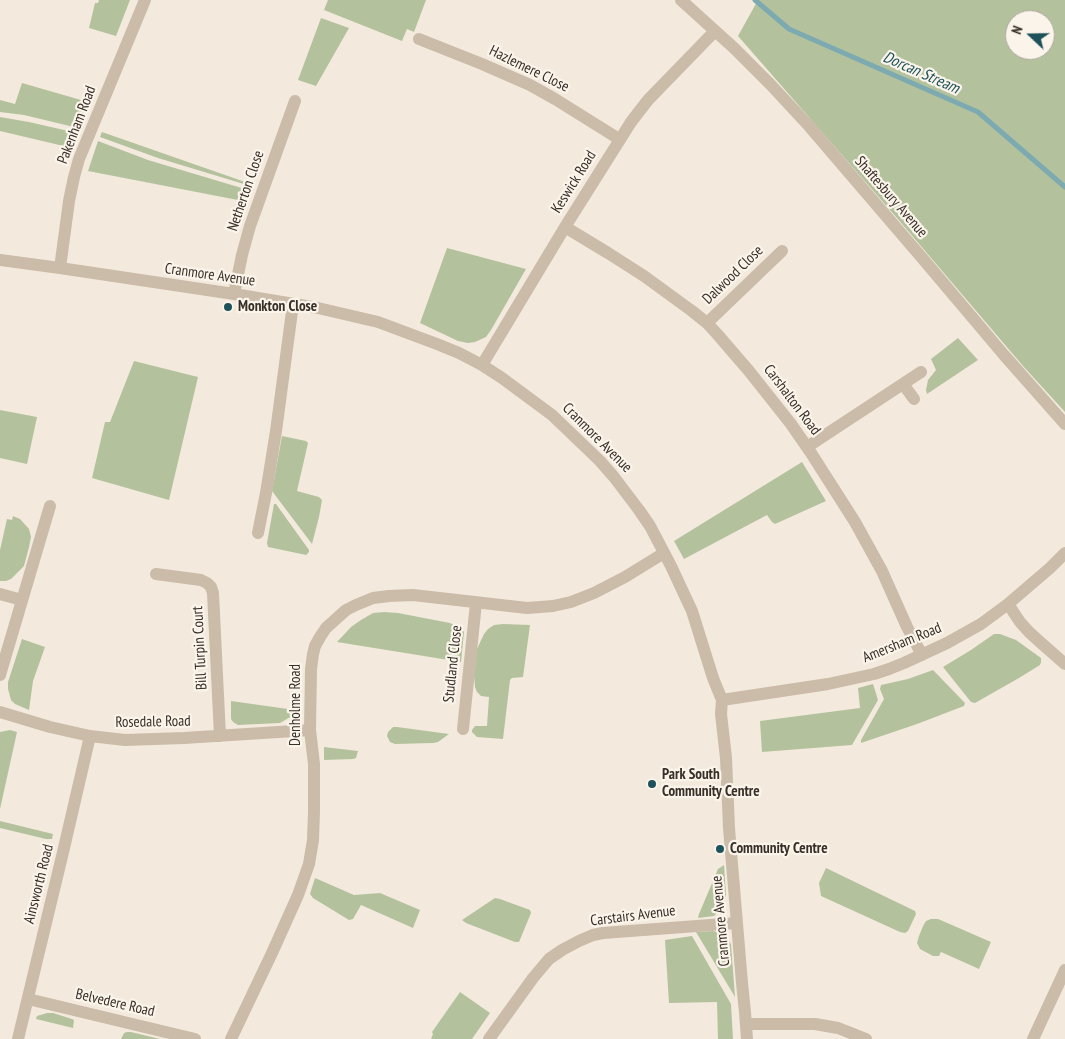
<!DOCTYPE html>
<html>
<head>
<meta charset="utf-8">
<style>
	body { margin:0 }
	#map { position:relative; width:1065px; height:1039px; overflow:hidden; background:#f3eadd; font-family:"PT Sans Narrow",sans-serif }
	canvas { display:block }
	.north { position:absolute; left:1005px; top:10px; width:50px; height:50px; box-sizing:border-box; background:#faf4ea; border:1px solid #aca59d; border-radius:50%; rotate:291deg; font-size:14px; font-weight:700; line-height:20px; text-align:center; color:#382f29 }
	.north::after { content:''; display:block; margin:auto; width:18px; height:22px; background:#1d525b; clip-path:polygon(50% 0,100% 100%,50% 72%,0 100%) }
</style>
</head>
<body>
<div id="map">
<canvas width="1065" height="1039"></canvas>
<div class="north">N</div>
</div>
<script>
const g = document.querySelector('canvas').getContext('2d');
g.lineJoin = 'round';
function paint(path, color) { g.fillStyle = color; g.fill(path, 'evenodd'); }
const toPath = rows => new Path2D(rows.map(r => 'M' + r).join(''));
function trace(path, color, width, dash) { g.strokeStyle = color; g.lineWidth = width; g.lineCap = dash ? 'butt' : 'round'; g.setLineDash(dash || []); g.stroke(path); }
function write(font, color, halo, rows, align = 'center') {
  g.font = font + ' "PT Sans Narrow",sans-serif'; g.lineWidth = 4.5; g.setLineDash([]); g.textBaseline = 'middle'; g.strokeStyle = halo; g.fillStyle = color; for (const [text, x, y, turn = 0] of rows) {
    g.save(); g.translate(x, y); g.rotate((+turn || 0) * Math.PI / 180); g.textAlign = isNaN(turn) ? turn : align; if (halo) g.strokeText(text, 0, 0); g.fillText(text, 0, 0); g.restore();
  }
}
const green = toPath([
	[99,0,130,0,116,36,89,28,95,3,98,3],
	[328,0,426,0,414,32,407,29,402,41,324,10],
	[758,0,1065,0,1065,412,1023,366,897,218,738,36],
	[1015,20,1045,20,1045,50,1015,50],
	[321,18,349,28,316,86,298,80],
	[22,83,88,102,78,128,24,115,0,112,0,100,15,104],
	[0,117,29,122,77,133,72,148,0,131],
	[102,132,248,183,251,182,250,184,247,185,158,158,100,137],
	[98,141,148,160,245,189,248,192,243,201,88,171],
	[447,248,526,269,491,330,486,337,475,342,468,343,458,341,420,323],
	[958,338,978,360,927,394,926,390,928,380,936,370,931,359],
	[134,361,198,377,169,500,92,478,105,422,110,422],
	[0,410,37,417,27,464,0,458],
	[282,436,306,441,308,443,297,491,319,497,322,500,319,517,312,544,272,491],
	[802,462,826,501,775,524,772,522,767,515,684,559,674,541],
	[274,504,276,504,309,550,309,552,306,555,268,547,267,543],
	[13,516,20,519,29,529,31,537,29,547,24,566,11,579,6,581,0,581,0,550,7,519,12,520],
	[384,612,398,613,450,623,461,628,464,632,461,662,337,642,351,627,361,620,373,613],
	[503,624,530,625,523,677,512,678,510,680,503,739,477,737,472,732,472,730,475,726,487,726,489,697,481,696,477,692,475,687,474,675,477,649,484,634,488,629,494,625],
	[994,634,1000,634,1016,640,1041,658,1041,662,1040,665,1019,678,975,703,971,702,943,667,971,650],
	[22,639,45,647,33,681,29,710,15,704,11,700,8,689,8,682],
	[933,670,965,703,964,706,917,724,861,743,861,740,884,699,880,689,881,685,908,679],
	[873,684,878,700,852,745,762,752,760,721,860,708,858,688],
	[231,701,295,710,292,716,280,723,238,725,233,722,231,719],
	[393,727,397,727,449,734,438,742,433,743,395,744,390,742,387,736,388,732],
	[10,730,17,732,0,809,0,732],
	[324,747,358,751,356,758,353,759,324,760],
	[0,821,53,834,52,839,46,839,0,828],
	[724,865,726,895,725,900,718,912,714,916,698,918,699,914,718,869],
	[826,868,915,911,916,914,908,931,905,933,900,932,821,896,819,883],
	[315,878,354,895,380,893,420,910,413,928,361,905,353,919,349,920,313,898,310,894],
	[495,898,500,899,530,910,531,913,519,942,515,942,466,923,462,920],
	[931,919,938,919,945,922,991,942,979,969,941,952,939,956,933,956,920,949,917,943,919,936,923,926,926,921],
	[713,931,717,932,723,936,728,939,731,944,735,997,696,932],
	[692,936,731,1004,733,1039,718,1039,717,1002,669,1003,665,940],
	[460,992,490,1013,472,1039,431,1039,433,1034,432,1032],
	[47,1013,53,1013,72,1019,74,1020,73,1028,36,1019,37,1016],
	[127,1032,131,1032,160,1039,121,1039,124,1033]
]);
const stream = toPath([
	[755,0,789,29,978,112,1065,187]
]);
const minor = toPath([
	[681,0,734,48,770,84,809,126,923,259,1004,355,1065,424],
	[419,39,482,64,530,85,555,99,619,139],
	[565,227,608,253,644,276,692,311,707,323,718,335,749,371,791,424,811,453,855,522,882,571,907,627,922,655],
	[0,260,60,268,234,294,318,308,378,322,437,344,459,353,482,365,502,378,552,415,600,461,614,477,639,510,650,526,671,566,692,611,713,678,722,700,721,714,726,758,729,828,742,983,745,1012,747,1039],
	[60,268,69,201,74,177,79,159,145,0],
	[234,294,242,255,250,226,295,101],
	[707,323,782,251],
	[482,365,565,227,631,122,648,100,715,31],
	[903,384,914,399],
	[807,447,921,372],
	[258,533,266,493,276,431,293,304],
	[156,574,201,580,207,583,211,587,213,593,220,736],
	[0,594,22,600],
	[1008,604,1020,622,1029,632,1040,642,1065,664],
	[0,675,50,506],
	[722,700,828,684,874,674,889,669,904,663,947,643,981,624,1008,604,1050,568,1065,553],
	[0,712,50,727,90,736,125,740,184,738,310,730],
	[463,729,476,603],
	[28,999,195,1039],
	[746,1024,815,1024,838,1028,866,1039],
	[18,1039,64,848,90,736],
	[231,1039,272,953,298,895,309,864,313,840,314,812,314,764,310,730,311,669,313,654,315,646,320,637,326,628,346,610,356,605,373,598,389,596,413,595,527,608,553,606,571,602,594,593,625,577,664,553],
	[489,1039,533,978,549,959,562,950,579,941,593,935,603,933,737,923],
	[1033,1039,1065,970]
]);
const markers = [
	[228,307,5,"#1d525b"],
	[652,784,5,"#1d525b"],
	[720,849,5,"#1d525b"]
];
const streetNames = [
	["Hazlemere Close",529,69,26],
	["Pakenham Road",77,125,-69],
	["Keswick Road",574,182,-58],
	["Netherton Close",246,191,-71],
	["Shaftesbury Avenue",891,197,49],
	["Cranmore Avenue",210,275,8],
	["Dalwood Close",733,275,-44],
	["Carshalton Road",792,400,53],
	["Cranmore Avenue",597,438,45],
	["Amersham Road",902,643,-22],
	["Bill Turpin Court",200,648,-93],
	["Studland Close",453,664,-84],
	["Denholme Road",296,705,-90],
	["Rosedale Road",153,722,-1],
	["Ainsworth Road",39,884,-76],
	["Carstairs Avenue",633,916,-7],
	["Cranmore Avenue",721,921,-95],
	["Belvedere Road",115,1003,13]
];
const poiNames = [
	["Monkton Close",238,307],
	["Park South",662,775],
	["Community Centre",662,792],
	["Community Centre",730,849]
];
const waterNames = [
	["Dorcan Stream",921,73,24]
];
paint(green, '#b3c29d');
trace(stream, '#7caab0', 5);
trace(minor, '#cbbba9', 12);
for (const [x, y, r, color] of markers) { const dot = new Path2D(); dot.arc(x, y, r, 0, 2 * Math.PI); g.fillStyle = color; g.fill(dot); trace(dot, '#faf4ea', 2); }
write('15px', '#382f29', '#faf4ea', streetNames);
write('bold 15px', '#382f29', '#faf4ea', poiNames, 'left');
write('italic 16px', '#1d525b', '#faf4ea', waterNames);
</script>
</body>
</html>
